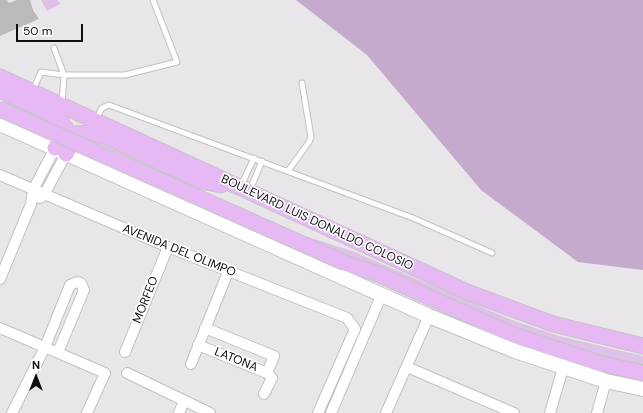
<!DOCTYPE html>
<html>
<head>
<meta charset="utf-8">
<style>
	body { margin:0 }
	#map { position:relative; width:643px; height:413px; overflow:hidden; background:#e9e6e9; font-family:"DM Sans",sans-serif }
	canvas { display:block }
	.north { position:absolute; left:16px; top:357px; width:40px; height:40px; -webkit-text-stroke:3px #fff; paint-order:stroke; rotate:0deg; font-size:11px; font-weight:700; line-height:16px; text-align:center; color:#0f0f10 }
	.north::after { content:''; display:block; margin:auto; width:14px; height:18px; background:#0f0f10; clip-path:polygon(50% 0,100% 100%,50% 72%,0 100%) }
	.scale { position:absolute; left:16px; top:24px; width:67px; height:18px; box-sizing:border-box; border:2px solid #0f0f10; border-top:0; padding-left:5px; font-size:12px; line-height:14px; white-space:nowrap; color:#0f0f10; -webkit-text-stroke:3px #fff; paint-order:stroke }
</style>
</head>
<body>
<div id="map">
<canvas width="643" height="413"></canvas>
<div class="north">N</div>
<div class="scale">50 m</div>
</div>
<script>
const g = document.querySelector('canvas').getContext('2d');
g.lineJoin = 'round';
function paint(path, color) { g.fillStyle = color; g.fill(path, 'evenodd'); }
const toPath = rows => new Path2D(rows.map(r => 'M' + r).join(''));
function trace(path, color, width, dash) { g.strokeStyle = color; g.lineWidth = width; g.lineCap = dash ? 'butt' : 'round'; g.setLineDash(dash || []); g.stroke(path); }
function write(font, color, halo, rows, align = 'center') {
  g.font = font + ' "DM Sans",sans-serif'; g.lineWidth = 3.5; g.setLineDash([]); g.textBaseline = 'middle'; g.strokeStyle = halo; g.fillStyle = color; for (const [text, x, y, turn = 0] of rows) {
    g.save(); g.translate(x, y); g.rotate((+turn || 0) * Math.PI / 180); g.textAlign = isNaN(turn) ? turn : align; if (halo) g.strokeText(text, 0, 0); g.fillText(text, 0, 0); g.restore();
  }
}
const green = toPath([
	[41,0,58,0,60,4,47,11],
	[302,235,352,251,512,320,559,336,643,356,643,368,555,346,301,237]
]);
const forest = toPath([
	[296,0,643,0,643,270,578,262,481,190,367,55]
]);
const building = toPath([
	[0,0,7,0,9,3,17,0,30,0,33,10,39,19,0,36]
]);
const lane = toPath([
	[54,48,64,75,62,104],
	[33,90,41,72,64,75,125,75,177,62,153,0],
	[96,119,102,108,109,105,413,218,492,253],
	[288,171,309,142,311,137,302,83],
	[241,186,254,158],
	[250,190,262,161]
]);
const street = toPath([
	[0,175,168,247,347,318,355,329,318,413],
	[40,198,44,195,66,154],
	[0,279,31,204,33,190,55,148],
	[0,328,105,373,87,413],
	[205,328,274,356,267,373],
	[198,345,267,373,272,378,264,394],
	[125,352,168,247],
	[191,364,228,272],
	[407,367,514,413],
	[127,373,210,413],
	[12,413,45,347,70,285,77,282,81,283,84,290,58,352],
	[179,413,184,401],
	[331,413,382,294],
	[386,413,429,316],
	[550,413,563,368],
	[597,413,606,381]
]);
const secondary = toPath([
	[0,124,429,316,515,351,606,381,643,389]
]);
const primary = toPath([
	[0,77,467,292,553,324,643,346],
	[0,90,51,114,59,120,65,127,70,139,70,147,66,154],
	[55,148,64,138,72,134,93,133,106,137,201,181,221,185],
	[345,263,378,274,511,334,602,364,643,373]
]);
const primaryBridge = toPath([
	[0,109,345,263]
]);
const streetNames = [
	["BOULEVARD LUIS DONALDO COLOSIO",317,223,25],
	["AVENIDA DEL OLIMPO",179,251,22],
	["MORFEO",146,300,-68],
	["LATONA",236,360,22]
];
paint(green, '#ddc1e6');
paint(forest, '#c5aacd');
paint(building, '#bcb9bc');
trace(lane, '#c1bfc2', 7);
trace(street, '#c1bfc2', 12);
trace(secondary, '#c1bfc2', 16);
trace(primary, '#c5c5c6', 17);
trace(lane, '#fff', 5);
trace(street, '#fff', 10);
trace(secondary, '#fff', 14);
trace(primary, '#e6b8f4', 15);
trace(primaryBridge, '#c5c5c6', 17, []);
trace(primaryBridge, '#e6b8f4', 15);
write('12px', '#0f0f10', '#fff', streetNames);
</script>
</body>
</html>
